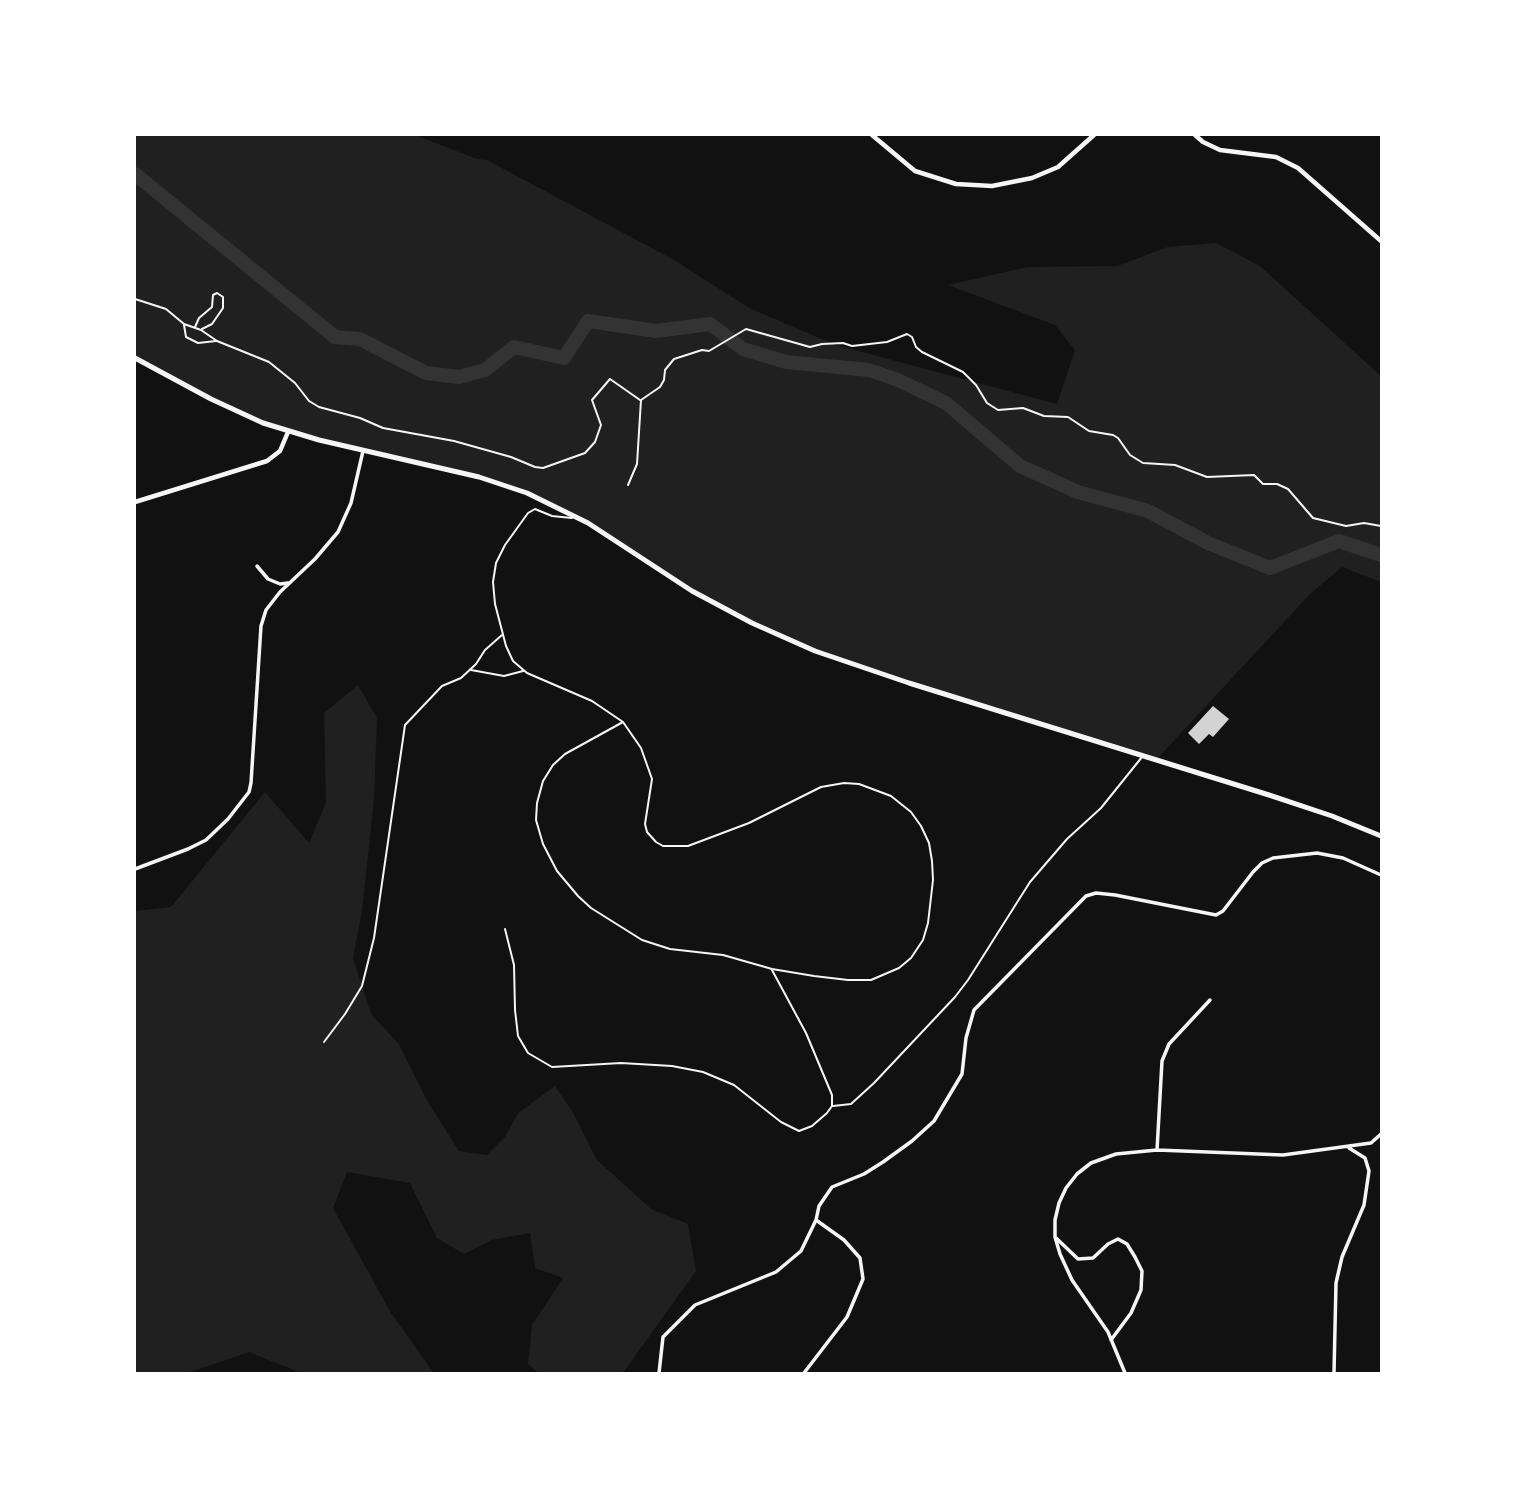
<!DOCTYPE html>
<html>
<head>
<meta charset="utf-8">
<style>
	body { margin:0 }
	#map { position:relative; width:1516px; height:1508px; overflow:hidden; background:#111; font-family:"Varela Round",sans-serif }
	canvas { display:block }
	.frame { position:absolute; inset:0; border:136px solid #fff; pointer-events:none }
</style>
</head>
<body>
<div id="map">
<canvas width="1516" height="1508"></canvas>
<div class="frame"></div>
</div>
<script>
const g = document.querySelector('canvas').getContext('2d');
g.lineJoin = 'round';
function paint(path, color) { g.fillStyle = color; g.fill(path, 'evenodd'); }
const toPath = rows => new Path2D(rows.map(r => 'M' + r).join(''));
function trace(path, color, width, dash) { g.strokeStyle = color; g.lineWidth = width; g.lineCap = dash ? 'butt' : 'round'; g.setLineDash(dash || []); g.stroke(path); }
const green = toPath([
	[135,135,415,135,477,159,487,160,676,261,749,308,836,345,1057,404,1075,350,1055,325,948,285,1027,267,1117,266,1168,247,1216,243,1260,266,1381,376,1381,582,1342,567,1310,594,1155,761,839,660,730,612,595,527,505,485,266,424,135,358],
	[358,685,377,718,374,800,362,911,353,958,371,1014,398,1043,428,1102,459,1151,487,1155,505,1137,518,1113,555,1086,572,1111,596,1159,651,1209,688,1224,696,1271,623,1373,538,1373,528,1364,532,1325,563,1278,535,1268,530,1233,492,1240,464,1254,437,1238,410,1183,347,1172,333,1208,391,1313,434,1373,301,1373,249,1352,187,1373,135,1373,135,911,171,907,265,792,309,843,326,803,324,713]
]);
const river = toPath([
	[135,174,335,337,360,339,426,373,459,377,485,370,514,347,564,358,588,321,656,331,710,324,743,349,786,362,869,370,898,380,946,403,1020,466,1078,492,1148,511,1208,543,1270,568,1339,541,1381,555]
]);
const building = toPath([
	[1213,706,1229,719,1213,737,1209,734,1199,744,1188,733]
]);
const path = toPath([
	[135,299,166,309,184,324,201,330,217,341,269,362,295,383,309,401,319,407,360,418,383,428,454,441,511,457,535,467,543,468,585,453,595,442,601,425,592,400,610,379,640,400],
	[184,325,186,337,198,343,216,341],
	[195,327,199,318,212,307,213,295,217,293,223,297,223,308,212,324,202,329],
	[641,400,660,387,664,380,665,370,674,359,702,350,709,351,746,329,810,347,822,344,843,343,852,346,887,342,907,334,912,337,916,347,922,352,963,372,976,385,987,403,998,410,1023,408,1044,416,1068,417,1089,431,1113,435,1118,438,1130,455,1143,463,1175,465,1207,477,1254,475,1263,484,1277,484,1288,489,1313,518,1346,526,1364,523,1381,526],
	[628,485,637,464,641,400]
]);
const service = toPath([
	[572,518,552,516,535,509,528,513,505,545,496,563,493,582,495,604,506,646,513,661,527,673,592,701,623,722,641,748,652,779,645,824,647,832,656,842,663,846,688,846,749,823,821,787,844,783,859,784,891,796,911,812,921,826,929,843,932,861,933,880,928,923,923,940,911,958,899,968,871,980,848,980,814,976,772,969,723,955,670,949,642,940,591,908,578,896,557,871,543,844,536,820,537,803,543,781,553,765,565,754,623,722],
	[471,670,504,676,523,671],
	[505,929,514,965,515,1010,518,1036,528,1053,552,1067,621,1063,672,1066,703,1072,734,1085,781,1122,799,1131,812,1126,827,1113,832,1106,832,1095,806,1033,772,970],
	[324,1042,345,1014,362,986,374,938,405,725,442,686,461,678,476,664,485,650,502,635],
	[833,1106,851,1104,874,1083,955,997,968,980,1030,882,1067,839,1101,808,1142,757]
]);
const minor = toPath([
	[257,566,268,579,280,584,288,583],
	[135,869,188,849,206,840,228,819,249,792,251,783,261,626,266,610,280,592,315,559,338,532,351,503,363,451],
	[1157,1150,1162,1061,1169,1044,1210,1000],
	[1055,1237,1078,1259,1093,1258,1108,1244,1118,1239,1127,1244,1135,1257,1142,1271,1141,1290,1131,1313,1111,1340],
	[659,1373,663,1337,695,1305,776,1272,801,1251,816,1220,819,1206,832,1187,864,1174,883,1162,912,1141,934,1121,962,1074,966,1038,974,1010,1086,896,1096,893,1115,895,1216,915,1223,911,1253,872,1262,863,1273,858,1317,853,1343,858,1381,875],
	[804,1373,847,1317,863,1279,860,1258,844,1240,816,1220],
	[1125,1373,1108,1332,1072,1280,1060,1254,1055,1237,1055,1220,1059,1203,1066,1188,1077,1174,1091,1163,1116,1154,1157,1150,1283,1155,1371,1143,1381,1134],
	[1334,1373,1336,1283,1342,1257,1364,1205,1369,1171,1365,1158,1349,1148]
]);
const tertiary = toPath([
	[872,135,915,171,956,184,992,186,1032,178,1058,167,1094,135],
	[1195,135,1203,142,1220,150,1276,157,1298,168,1381,241],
	[135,502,267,461,280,451,288,432]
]);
const primary = toPath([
	[135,358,211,399,263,423,319,440,479,477,527,493,588,523,692,591,752,623,815,651,909,683,1269,795,1332,816,1381,836]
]);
paint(green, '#202020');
trace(river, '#333', 14);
paint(building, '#d3d3d3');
trace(path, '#f5f5f5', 2);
trace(service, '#f5f5f5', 2);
trace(minor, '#f5f5f5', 3.5);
trace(tertiary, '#f5f5f5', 4.5);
trace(primary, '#f5f5f5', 5);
</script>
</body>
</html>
